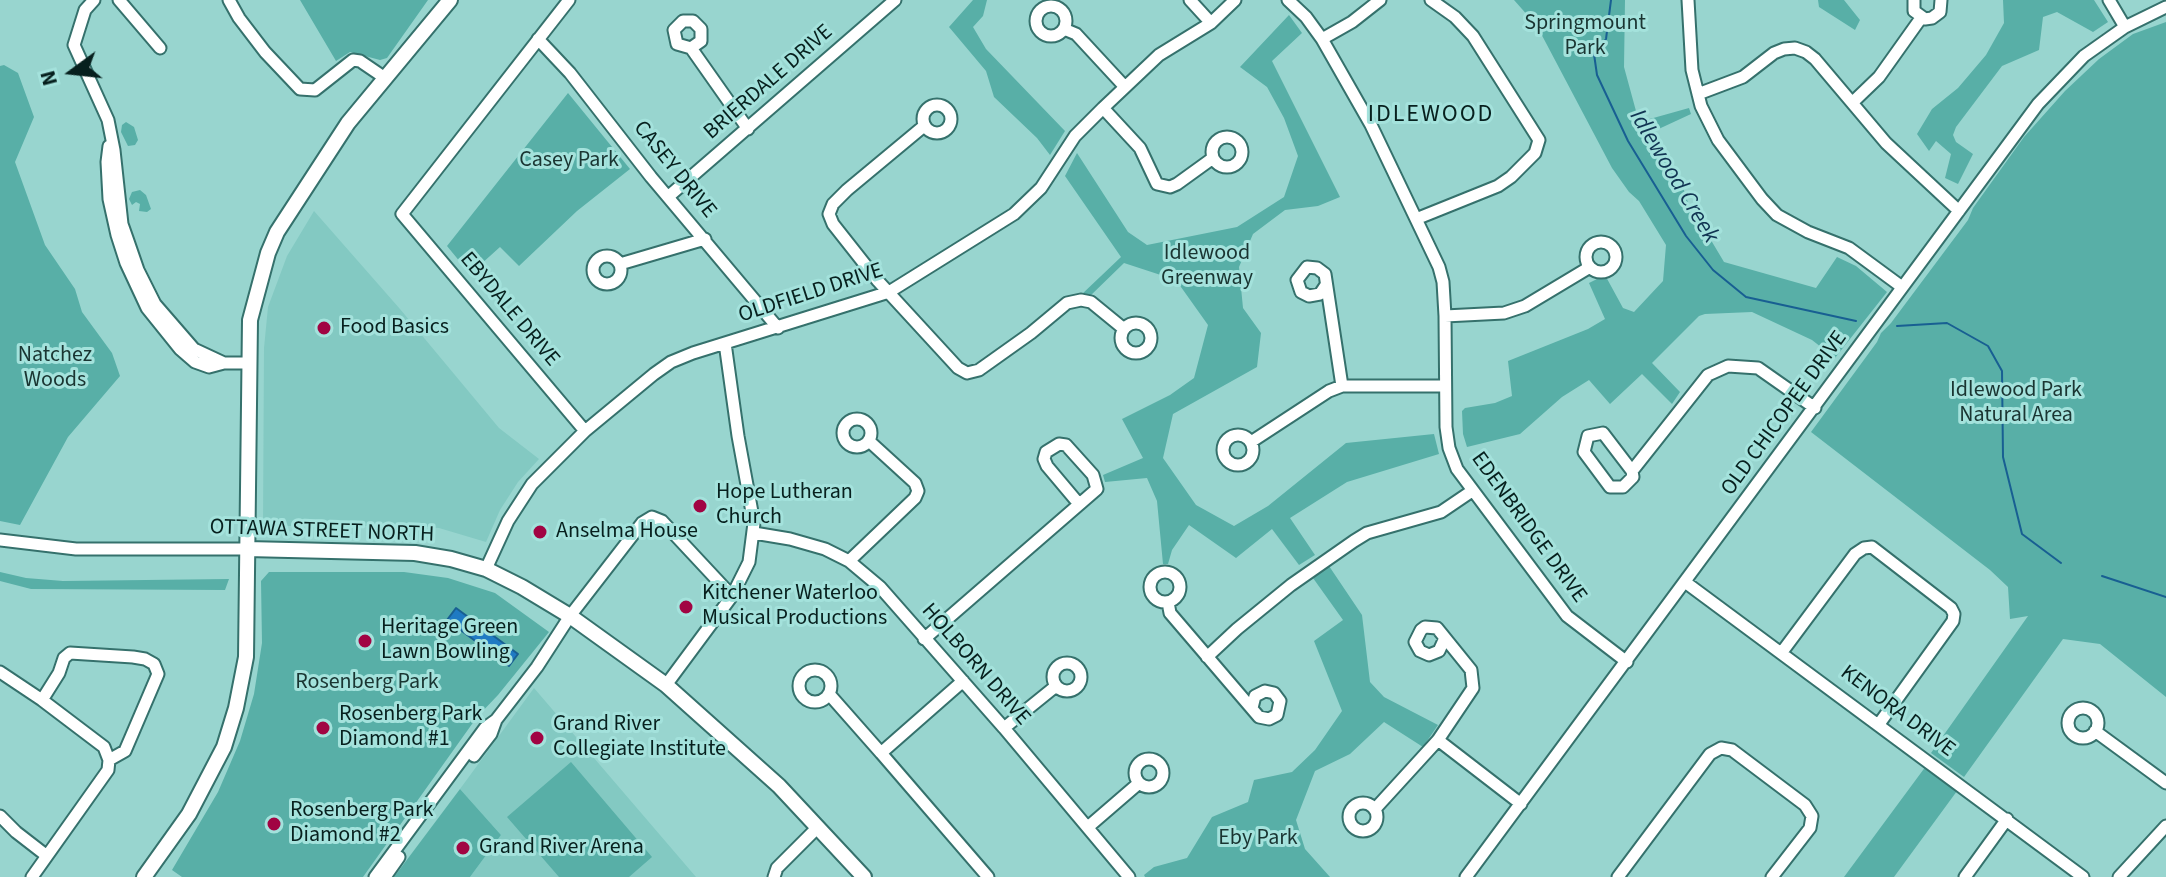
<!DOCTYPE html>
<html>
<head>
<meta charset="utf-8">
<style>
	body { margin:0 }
	#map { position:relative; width:2166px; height:877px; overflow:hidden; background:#98d5cf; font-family:"Source Sans 3",sans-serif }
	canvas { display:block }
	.north { position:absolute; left:32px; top:32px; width:80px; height:80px; -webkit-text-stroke:6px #a4e2dc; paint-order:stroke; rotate:255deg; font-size:22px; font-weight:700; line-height:32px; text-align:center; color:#07201e }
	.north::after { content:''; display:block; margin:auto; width:28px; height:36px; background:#07201e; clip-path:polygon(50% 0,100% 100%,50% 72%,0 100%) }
</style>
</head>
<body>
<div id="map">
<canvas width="2166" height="877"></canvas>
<div class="north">N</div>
</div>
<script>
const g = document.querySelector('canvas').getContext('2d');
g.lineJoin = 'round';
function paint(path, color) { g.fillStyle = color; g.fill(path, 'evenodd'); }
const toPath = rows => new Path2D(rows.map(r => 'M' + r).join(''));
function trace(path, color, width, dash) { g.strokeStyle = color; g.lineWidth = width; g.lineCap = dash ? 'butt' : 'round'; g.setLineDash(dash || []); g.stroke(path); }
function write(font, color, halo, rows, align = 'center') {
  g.font = font + ' "Source Sans 3",sans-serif'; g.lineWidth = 6; g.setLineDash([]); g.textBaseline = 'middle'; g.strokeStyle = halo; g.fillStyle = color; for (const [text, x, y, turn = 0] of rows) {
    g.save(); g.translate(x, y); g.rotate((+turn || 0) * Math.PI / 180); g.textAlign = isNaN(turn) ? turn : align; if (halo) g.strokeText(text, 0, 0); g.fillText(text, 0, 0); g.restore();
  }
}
const built = toPath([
	[314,211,400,309,499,428,539,459,518,482,500,510,486,542,439,528,412,526,263,526,264,348,268,307,287,256],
	[534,688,696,877,470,877,501,835,460,789]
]);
const green = toPath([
	[300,0,428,0,387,58,380,60,350,52,336,61],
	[973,0,987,0,983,16,973,27,986,49,1065,131,1050,155,1037,138,994,97,986,71,949,27],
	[1514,0,1625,0,1624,67,1639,122,1689,108,1691,114,1650,133,1653,145,1678,171,1687,200,1724,262,1816,288,1837,257,1856,266,1887,292,1835,358,1812,340,1752,312,1705,314,1699,316,1652,363,1680,392,1672,404,1642,374,1610,404,1589,380,1562,397,1520,434,1467,447,1463,434,1462,411,1465,408,1495,403,1512,396,1508,361,1588,329,1605,319,1589,283,1605,275,1623,308,1634,312,1663,281,1666,245,1639,201,1629,192,1612,168,1537,26],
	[1818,0,1844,0,1860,20,1855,30,1819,7],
	[2003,0,2094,0,2108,22,2093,32,2057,12,2043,17,2039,50,2002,66,1956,127,1953,135,1956,142,1973,154,1958,184,1945,178,1951,154,1936,141,1929,151,1917,134,1932,109,1958,88,1986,55,2004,23],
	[1289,15,1302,33,1272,61,1340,197,1318,206,1285,210,1253,234,1239,267,1243,308,1261,333,1257,367,1173,414,1163,458,1196,505,1234,526,1268,506,1346,443,1434,434,1439,454,1347,482,1290,518,1315,555,1299,565,1272,529,1236,558,1189,525,1172,550,1168,564,1163,564,1157,501,1147,478,1105,482,1103,475,1143,458,1122,419,1170,395,1194,378,1208,325,1176,280,1124,263,1088,298,1081,295,1121,257,1065,176,1077,153,1128,232,1147,245,1237,227,1284,197,1298,156,1284,118,1267,87,1240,67],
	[2166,22,2166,697,2100,644,2063,639,1964,777,1931,753,2028,616,2010,619,2008,587,1990,570,1811,432,1877,342,1881,333,1891,323,1968,220,1973,208,2024,137,2065,91,2099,59,2133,34],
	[4,65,18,73,34,117,15,162,45,245,75,289,82,312,112,353,120,376,68,437,20,525,0,521,0,66],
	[568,93,630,169,577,211,519,266,500,247,470,274,447,246],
	[126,122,134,127,138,140,135,145,128,146,121,132,122,125],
	[140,190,146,195,151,209,147,212,139,211,140,204,136,202,132,205,129,199,132,192],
	[1329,566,1362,615,1370,682,1384,697,1438,725,1423,747,1384,722,1350,754,1315,771,1296,820,1305,849,1330,877,1145,877,1144,875,1154,867,1187,858,1212,817,1248,802,1254,780,1292,772,1315,750,1342,711,1314,641,1343,620,1313,578],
	[0,572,26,578,63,581,229,579,225,590,31,589,0,581],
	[269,572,404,572,448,578,495,593,549,632,498,695,477,717,363,877,182,877,172,870,218,792,240,741,254,694,262,643,261,581],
	[571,762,652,857,629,877,559,877,507,817],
	[1926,766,1957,791,1894,877,1844,877],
	[460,789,501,835,470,877,394,877]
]);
const water = toPath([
	[456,608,518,654,509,666,447,620,456,608]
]);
const stream = toPath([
	[1611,0,1606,39,1594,54,1597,75,1628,141,1686,236,1713,270,1746,297,1856,321],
	[1897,326,1947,323,1988,346,2002,371,2003,457,2022,534,2061,563],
	[2102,576,2166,597]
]);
const minor = toPath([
	[94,0,85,10,74,45,108,120,114,150,122,224,128,241,138,270,155,304,194,349,224,363],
	[119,0,160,48],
	[229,0,239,18,265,52,300,89,315,90,353,60,360,61,385,78],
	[569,0,402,214,585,431],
	[1190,0,1211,23],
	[1288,0,1306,17,1322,39,1371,125,1439,267,1443,282,1445,316,1446,427,1449,448,1457,469,1567,616,1627,662],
	[1688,0,1692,70,1701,106,1718,140,1762,199,1777,215,1808,232,1849,248,1902,287],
	[1914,0,1914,11,1925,19,1932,18,1940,12,1941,0],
	[2109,0,2125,27],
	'1036 21a15 15 0 1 1 30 0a15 15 0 1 1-30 0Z',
	[1064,29,1076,34,1125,87],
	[538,39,570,73,651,177,778,328],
	[1322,39,1352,22,1380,0],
	[691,48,701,41,701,29,693,21,683,21,674,30,677,44,691,48,748,129],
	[1698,94,1743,77,1774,53,1784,49,1795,48,1806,52,1815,59,1886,143,1959,211],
	[1853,102,1879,77,1921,18],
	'923 119a14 14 0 1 1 28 0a14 14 0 1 1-28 0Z',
	[1103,108,1140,148,1157,184,1170,187,1177,184,1213,158],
	[924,126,847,190,833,204,829,214,833,224,878,281,958,368,967,373,979,370,1031,333,1067,303,1081,300,1091,302,1124,329],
	'1212 152a15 15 0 1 1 30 0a15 15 0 1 1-30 0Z',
	[109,146,107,162,109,199,117,235,126,263,147,308,180,349,195,362,209,367,224,363,249,363],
	[669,196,895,0],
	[1416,219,1498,186,1511,177,1535,153,1539,140,1473,36,1455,17,1431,0],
	'1586 257a15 15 0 1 1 30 0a15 15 0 1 1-30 0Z',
	'593 270a14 14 0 1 1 28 0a14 14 0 1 1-28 0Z',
	[620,264,705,239],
	[1326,285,1320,294,1309,296,1301,292,1297,280,1307,267,1317,268,1325,274,1342,386],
	[1445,316,1504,313,1525,306,1590,267],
	'1121 338a15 15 0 1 1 30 0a15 15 0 1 1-30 0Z',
	'843 433a14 14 0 1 1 28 0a14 14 0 1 1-28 0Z',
	'1223 450a15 15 0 1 1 30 0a15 15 0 1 1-30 0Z',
	[1251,442,1329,391,1342,386,1445,386],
	[1632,471,1603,433,1588,436,1584,452,1610,487,1623,487,1633,477,1632,471,1708,375,1728,366,1758,368,1815,408],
	[754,533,790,539,825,549,849,561,880,587,1004,728,1129,877],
	[0,540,76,549,247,549],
	[849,561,915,498,918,491,915,483,869,441],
	[486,569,508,521,532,484,585,431,654,374,671,362,693,353,889,292,1014,214,1041,188,1075,136,1103,108,1159,55,1211,23,1235,0],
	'1150 587a15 15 0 1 1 30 0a15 15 0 1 1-30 0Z',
	[1685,582,2083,877],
	[1168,602,1170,613,1259,717,1269,719,1277,715,1280,701,1274,693,1265,691,1255,696,1252,708],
	[924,639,1097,489,1093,475,1066,445,1059,444,1046,452,1044,459,1047,466,1079,504],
	[1782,652,1855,554,1864,548,1872,547,1951,608,1954,614,1953,621,1879,724],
	[1207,657,1237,629,1291,585,1354,541,1367,533,1441,512,1472,491],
	'1053 677a14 14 0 1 1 28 0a14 14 0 1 1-28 0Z',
	'799 686a16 16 0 1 1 32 0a16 16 0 1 1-32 0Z',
	[0,672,42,700,104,747,109,760],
	[963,681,881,753,988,877],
	[666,685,732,596,749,562,754,523,738,436,725,343],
	[829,694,881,753],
	[42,700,59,673,64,658,70,653,133,657,145,659,154,664,158,674,125,751,109,760],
	'2068 723a15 15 0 1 1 30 0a15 15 0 1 1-30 0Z',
	[1004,728,1056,686],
	[2095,731,2166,783],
	[1438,740,1521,804],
	[474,756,491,734,496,720],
	'1135 773a14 14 0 1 1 28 0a14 14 0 1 1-28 0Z',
	'1349 817a14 14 0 1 1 28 0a14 14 0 1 1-28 0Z',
	[1375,809,1438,740,1473,688,1471,670,1437,628,1425,627,1421,630,1415,642,1420,651,1429,655,1439,651,1444,640],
	[0,816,16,832,47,856],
	[1088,827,1139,783],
	[32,877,108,770,109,760],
	[375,877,485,728,496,720,537,667,570,616,642,523,652,517,662,521,732,596],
	[385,877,399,857],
	[774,877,777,868,818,827],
	[1466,877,2038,104,2084,56,2125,27,2166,7],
	[1618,877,1710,754,1721,748,1732,750,1805,805,1812,816,1810,828,1772,877],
	[1965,877,2007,819],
	[2119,877,2166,826]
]);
const major = toPath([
	[247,549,415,553,451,559,486,569,522,587,570,616,666,685,779,786,864,877],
	[144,877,189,814,224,747,236,708,246,657,250,320,268,253,277,232,348,123,450,0]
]);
const markers = [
	[324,328,8,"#a10443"],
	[700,506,8,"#a10443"],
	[540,532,8,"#a10443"],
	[686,607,8,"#a10443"],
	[365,641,8,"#a10443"],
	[323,728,8,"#a10443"],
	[537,738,8,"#a10443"],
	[274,824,8,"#a10443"],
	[463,848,8,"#a10443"]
];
const parkNames = [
	["Springmount",1585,24],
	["Park",1585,49],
	["Casey Park",569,161],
	["Idlewood",1207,254],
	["Greenway",1207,279],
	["Natchez",55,356],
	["Woods",55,381],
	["Idlewood Park",2016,391],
	["Natural Area",2016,416],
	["Rosenberg Park",367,683],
	["Eby Park",1258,839]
];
const streetNames = [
	["BRIERDALE DRIVE",769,83,-41],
	["CASEY DRIVE",674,170,51],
	["OLDFIELD DRIVE",811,294,-18],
	["EBYDALE DRIVE",509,310,50],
	["OLD CHICOPEE DRIVE",1785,414,-54],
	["EDENBRIDGE DRIVE",1528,528,54],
	["OTTAWA STREET NORTH",322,532,2],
	["HOLBORN DRIVE",975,665,49],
	["KENORA DRIVE",1897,712,37]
];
const poiNames = [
	["Food Basics",340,328],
	["Hope Lutheran",716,493],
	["Church",716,518],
	["Anselma House",556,532],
	["Kitchener Waterloo",702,594],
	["Musical Productions",702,619],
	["Heritage Green",381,628],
	["Lawn Bowling",381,653],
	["Rosenberg Park",339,715],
	["Diamond #1",339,740],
	["Grand River",553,725],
	["Collegiate Institute",553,750],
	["Rosenberg Park",290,811],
	["Diamond #2",290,836],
	["Grand River Arena",479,848]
];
const neighbourhoodNames = [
	["IDLEWOOD",1431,116]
];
const waterNames = [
	["Idlewood Creek",1673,177,59]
];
paint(built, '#83c9c2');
paint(green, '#58afa7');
paint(water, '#1f7ac3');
trace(water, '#185f92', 2);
trace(stream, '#185f92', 2);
trace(minor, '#35716c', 15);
trace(major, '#35716c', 18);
trace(minor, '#fff', 11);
trace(major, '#fff', 14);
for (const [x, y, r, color] of markers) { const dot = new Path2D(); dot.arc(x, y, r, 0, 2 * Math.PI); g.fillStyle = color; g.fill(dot); trace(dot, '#a4e2dc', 3); }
write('22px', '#1a3532', '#a4e2dc', parkNames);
write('22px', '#07201e', '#a4e2dc', streetNames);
write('22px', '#07201e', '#a4e2dc', poiNames, 'left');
g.letterSpacing = '2px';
write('24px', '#07201e', '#a4e2dc', neighbourhoodNames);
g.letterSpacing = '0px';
write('italic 24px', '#113452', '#a4e2dc', waterNames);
</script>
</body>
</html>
